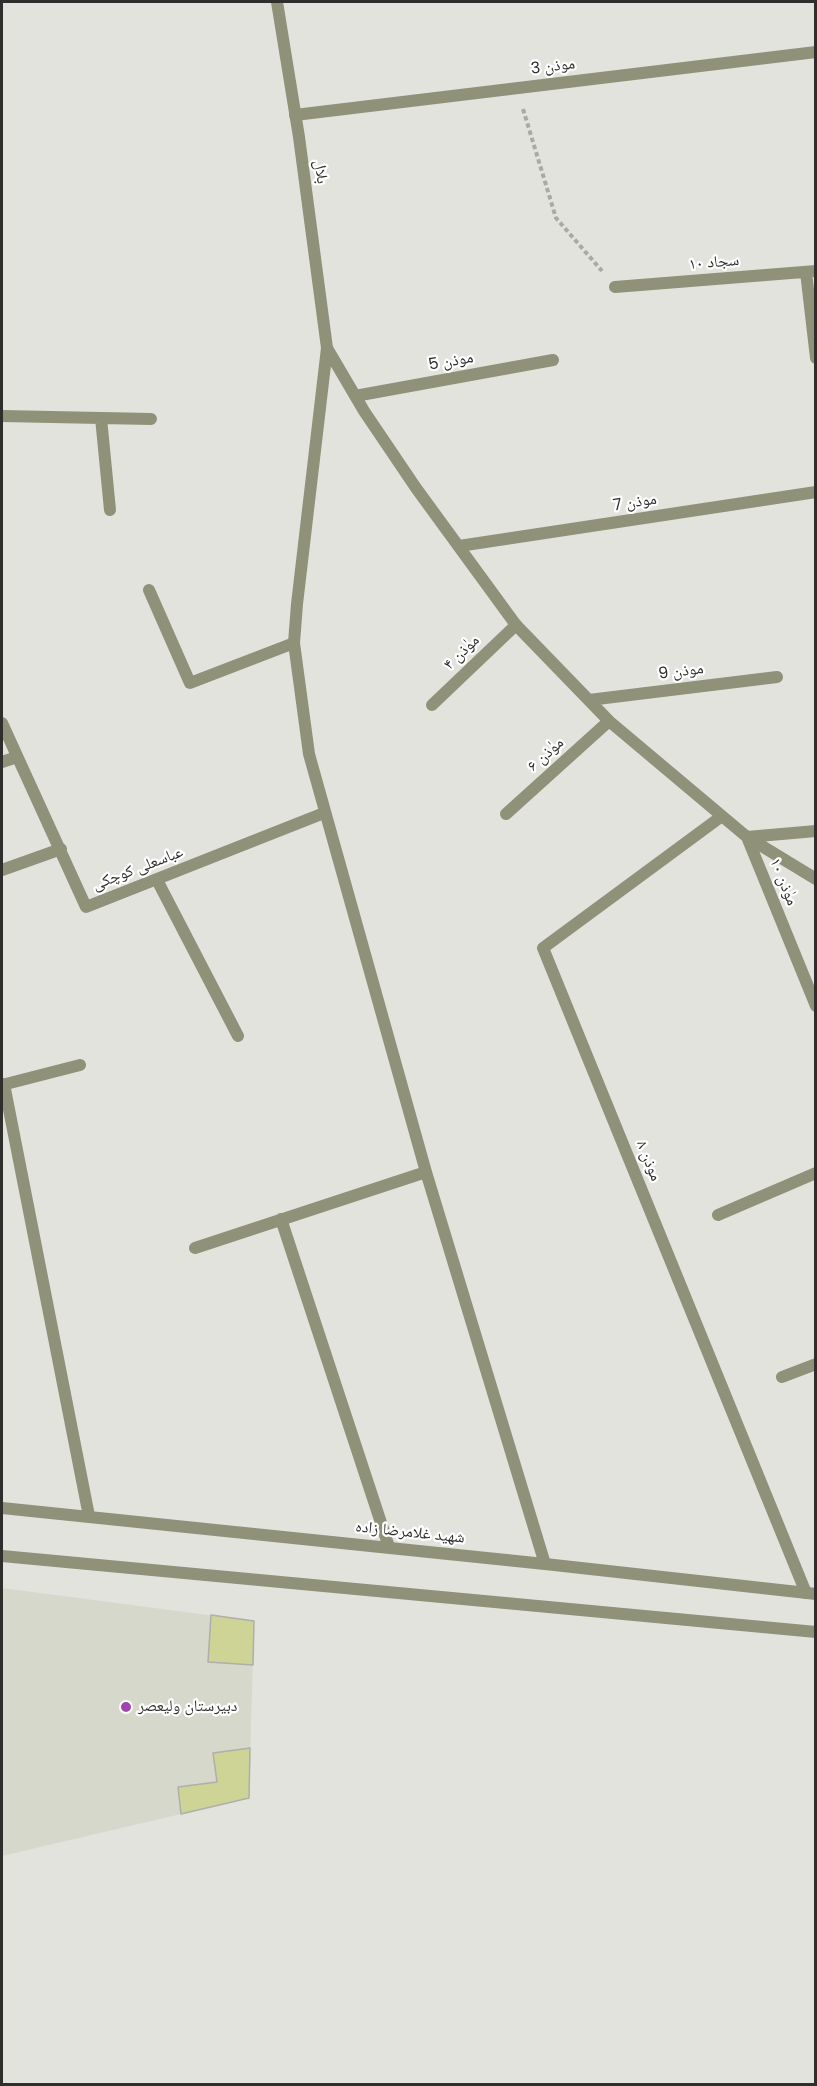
<!DOCTYPE html>
<html>
<head>
<meta charset="utf-8">
<style>
	body { margin:0 }
	#map { position:relative; width:817px; height:2086px; overflow:hidden; background:#e2e3dd; font-family:Poppins,sans-serif }
	canvas { display:block }
	.frame { position:absolute; inset:0; border:3px solid #2e2f2d; pointer-events:none }
</style>
</head>
<body>
<div id="map">
<canvas width="817" height="2086"></canvas>
<div class="frame"></div>
</div>
<script>
const g = document.querySelector('canvas').getContext('2d');
g.lineJoin = 'round';
function paint(path, color) { g.fillStyle = color; g.fill(path, 'evenodd'); }
const toPath = rows => new Path2D(rows.map(r => 'M' + r).join(''));
function trace(path, color, width, dash) { g.strokeStyle = color; g.lineWidth = width; g.lineCap = dash ? 'butt' : 'round'; g.setLineDash(dash || []); g.stroke(path); }
function write(font, color, halo, rows, align = 'center') {
  g.font = font + ' Poppins,"Noto Naskh Arabic",sans-serif'; g.lineWidth = 4.5; g.setLineDash([]); g.textBaseline = 'middle'; g.strokeStyle = halo; g.fillStyle = color; for (const [text, x, y, turn = 0] of rows) {
    g.save(); g.translate(x, y); g.rotate((+turn || 0) * Math.PI / 180); g.textAlign = isNaN(turn) ? turn : align; if (halo) g.strokeText(text, 0, 0); g.fillText(text, 0, 0); g.restore();
  }
}
const built = toPath([
	[2,1588,254,1621,249,1798,2,1856]
]);
const building = toPath([
	[211,1615,254,1621,253,1665,208,1662,211,1615],
	[250,1748,249,1798,181,1814,178,1787,217,1782,213,1753,250,1748]
]);
const path = toPath([
	[523,109,556,218,602,271]
]);
const service = toPath([
	[432,705,516,625]
]);
const minor = toPath([
	[295,115,816,52],
	[806,272,816,358],
	[615,287,816,271],
	[327,348,297,604,294,643,309,754,426,1172,545,1564],
	[327,348,364,411,416,488,516,625,609,721,747,837,816,879],
	[355,396,553,360],
	[2,416,151,419],
	[101,418,110,510],
	[459,546,816,492],
	[149,590,190,683,294,643],
	[589,700,777,677],
	[2,723,86,907,324,813],
	[2,762,17,757],
	[506,814,609,721],
	[722,816,543,948,806,1593],
	[816,831,747,837,816,1006],
	[2,870,61,849],
	[157,880,238,1036],
	[4,1084,89,1516],
	[2,1085,80,1065],
	[718,1215,816,1173],
	[281,1219,389,1547],
	[195,1248,426,1172],
	[782,1377,816,1364]
]);
const tertiary = toPath([
	[277,2,299,137,327,348],
	[2,1508,545,1564,816,1594],
	[2,1556,816,1632]
]);
const markers = [
	[126,1707,6,"#a245ae"]
];
const streetNames = [
	["موذن 3",553,67,-7],
	["بلال",320,172,82],
	["سجاد ۱۰",714,263,-5],
	["موذن 5",451,362,-10],
	["موذن 7",635,503,-9],
	["موٰذن ۴",462,653,-44],
	["موذن 9",681,672,-7],
	["موٰذن ۶",546,755,-42],
	["عباسعلی کوچکی",138,869,-21],
	["موٰذن ۱۰",783,882,68],
	["موذن ۸",648,1161,68],
	["شهید غلامرضا زاده",410,1533,6]
];
const poiNames = [
	["دبیرستان ولیعصر",138,1707]
];
paint(built, '#d7d8cc');
paint(building, '#cdd495');
trace(building, '#aeafaa', 1.5);
trace(path, '#a9aaa5', 4, [4.5, 3]);
trace(service, '#8f9278', 12);
trace(minor, '#8f9278', 12);
trace(tertiary, '#8f9278', 12);
for (const [x, y, r, color] of markers) { const dot = new Path2D(); dot.arc(x, y, r, 0, 2 * Math.PI); g.fillStyle = color; g.fill(dot); trace(dot, '#fff', 2); }
write('16px', '#2e2f2d', '#fff', streetNames);
write('16px', '#2e2f2d', '#fff', poiNames, 'left');
</script>
</body>
</html>
